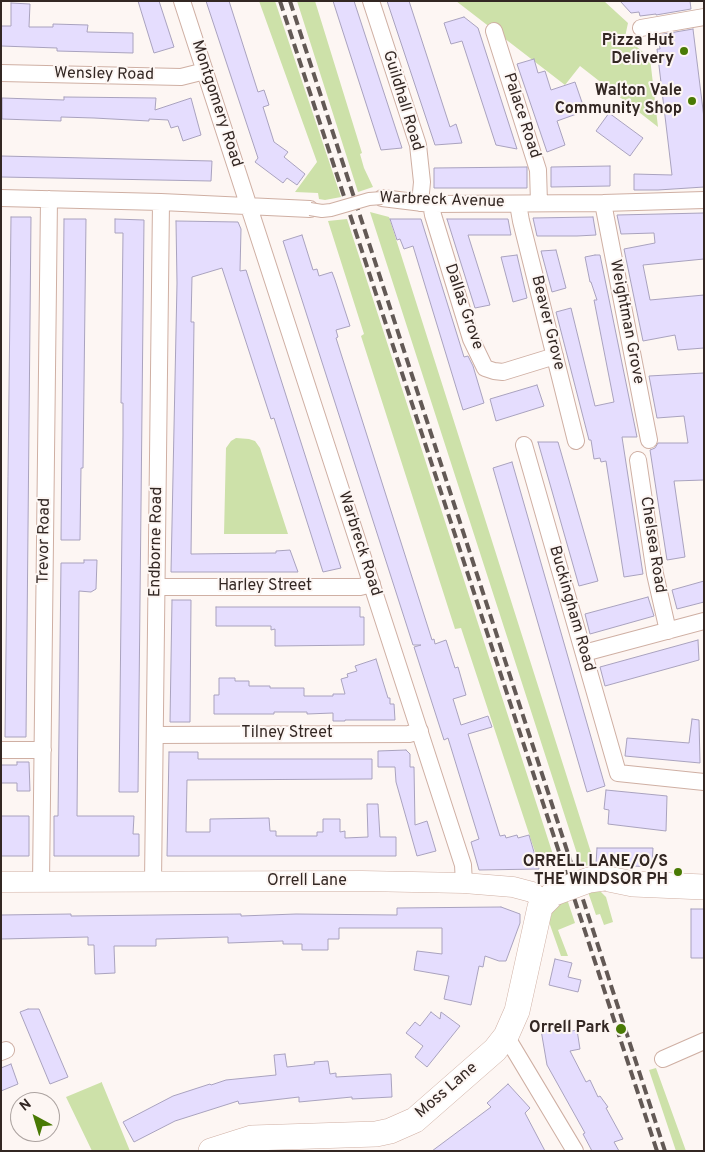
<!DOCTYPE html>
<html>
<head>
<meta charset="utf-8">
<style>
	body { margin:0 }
	#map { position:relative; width:705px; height:1152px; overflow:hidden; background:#fdf6f3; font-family:Overpass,sans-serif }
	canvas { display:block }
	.frame { position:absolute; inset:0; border:2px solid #332723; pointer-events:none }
	.north { position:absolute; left:10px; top:1092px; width:50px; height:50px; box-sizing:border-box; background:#fdf6f3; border:1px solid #aca3a0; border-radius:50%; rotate:321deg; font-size:14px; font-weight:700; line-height:20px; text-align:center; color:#332723 }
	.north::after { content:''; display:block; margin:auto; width:18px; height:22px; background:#497a04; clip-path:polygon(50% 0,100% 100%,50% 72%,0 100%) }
</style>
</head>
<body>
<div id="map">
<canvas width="705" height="1152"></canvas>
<div class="frame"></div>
<div class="north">N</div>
</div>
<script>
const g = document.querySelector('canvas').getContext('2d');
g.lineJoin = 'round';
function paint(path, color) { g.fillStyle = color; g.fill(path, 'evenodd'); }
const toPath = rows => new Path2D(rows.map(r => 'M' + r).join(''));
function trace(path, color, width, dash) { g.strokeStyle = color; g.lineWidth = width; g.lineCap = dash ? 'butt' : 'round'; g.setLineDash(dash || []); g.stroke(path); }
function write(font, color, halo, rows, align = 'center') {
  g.font = font + ' Overpass,sans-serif'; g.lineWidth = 4; g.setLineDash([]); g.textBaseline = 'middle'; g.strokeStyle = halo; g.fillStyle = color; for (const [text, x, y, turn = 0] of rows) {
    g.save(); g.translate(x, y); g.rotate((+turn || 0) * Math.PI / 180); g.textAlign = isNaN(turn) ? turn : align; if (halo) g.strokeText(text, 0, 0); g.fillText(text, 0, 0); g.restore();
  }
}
const green = toPath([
	[259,1,275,1,341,197,325,200,319,199,318,193,295,192,317,162],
	[297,1,315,1,362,153,360,154,364,168,373,187,358,192],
	[456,1,604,1,628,23,625,37,650,58,658,127,580,66,565,85],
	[370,212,389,217,595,865,581,866],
	[347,219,557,867,540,867,461,628,455,629,361,336,364,334,328,221],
	[236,438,249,439,255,441,260,448,288,534,224,534,226,448,231,441],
	[599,890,606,897,613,922,604,925,600,914,596,915,588,892],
	[567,899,575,923,558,930,568,956,561,956,549,922,553,910],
	[656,1068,686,1151,676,1151,649,1070],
	[102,1082,102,1083,130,1151,92,1151,66,1097]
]);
const building = toPath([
	[138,1,159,1,174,47,154,53,138,1],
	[206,1,229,1,258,92,264,90,269,105,263,107,274,142,288,152,284,157,305,174,297,185,287,178,283,183,255,162,258,158,206,1],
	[333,1,354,1,402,148,381,150,333,1],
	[387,1,409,1,450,127,456,124,462,143,435,145,387,1],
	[620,1,690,1,691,9,656,15,656,14,640,16,639,12,631,13,620,1],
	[11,3,30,4,29,27,53,27,53,24,88,25,87,32,133,33,133,53,57,51,57,48,1,46,1,26,11,26,11,3],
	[464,17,478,28,517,149,496,145,462,41,451,44,444,23,464,17],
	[693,29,704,118,704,187,658,190,634,190,634,174,672,175,657,49,660,49,658,35,693,29],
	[534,59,538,73,545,71,551,90,575,82,585,111,557,121,565,145,547,152,517,64,534,59],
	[64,97,156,98,155,110,191,98,201,135,183,141,178,126,171,128,168,120,149,119,149,121,94,118,61,117,61,121,2,119,2,98,64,100,64,97],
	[609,113,643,138,630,156,596,131,609,113],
	[1,156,212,161,211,181,1,177,1,156],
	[610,166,610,186,551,187,551,167,610,166],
	[527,167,527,188,434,188,434,168,527,167],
	[704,213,704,259,643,265,650,300,704,295,704,348,678,350,675,335,643,341,624,249,655,243,654,233,621,234,617,215,704,213],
	[11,217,31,217,26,737,5,737,11,217],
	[593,217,596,235,577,236,537,236,533,218,593,217],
	[64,219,86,219,83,468,81,468,80,540,61,540,64,219],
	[115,219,144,220,138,792,119,792,123,435,123,403,121,403,123,233,115,233,115,219],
	[390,219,421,219,464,357,468,356,473,366,484,403,463,410,413,246,404,249,400,239,397,240,390,219],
	[447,219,508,219,511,235,468,235,490,305,475,308,447,219],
	[176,221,238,222,241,229,240,271,246,270,341,568,323,572,274,418,271,419,222,268,192,277,191,322,194,322,191,554,276,553,276,551,290,550,298,572,171,572,177,283,176,221],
	[302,235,313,270,317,269,319,276,332,272,335,280,350,326,336,330,338,337,336,338,432,640,434,639,435,644,446,640,455,668,458,667,466,695,453,699,461,725,488,716,492,727,468,734,500,836,505,835,506,838,517,835,518,838,529,835,539,869,479,870,471,842,479,839,448,738,444,740,414,647,421,645,413,645,283,241,302,235],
	[556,250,566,288,552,292,541,251,556,250],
	[517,255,527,298,513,302,501,257,517,255],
	[595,255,600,255,637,437,622,437,643,574,624,577,606,461,601,462,600,458,594,459,591,440,589,440,556,312,571,308,595,406,614,402,594,300,597,300,591,282,590,282,585,257,595,255],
	[704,373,704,480,674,481,685,557,667,560,650,450,655,448,658,443,688,443,684,416,657,418,649,376,704,373],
	[537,385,544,406,496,421,490,399,537,385],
	[538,442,558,442,598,581,579,586,538,442],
	[512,462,605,786,587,792,493,468,512,462],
	[84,560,97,560,96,589,91,592,79,591,77,816,134,816,133,834,139,834,139,856,54,856,54,816,58,816,61,563,84,563,84,560],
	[704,581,704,602,677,609,672,590,704,581],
	[648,597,654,616,590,634,585,614,648,597],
	[172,600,191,600,190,722,170,722,172,600],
	[216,607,360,607,360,617,364,617,364,645,275,646,275,629,271,630,271,626,216,626,216,607],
	[698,640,699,660,605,686,600,667,698,640],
	[376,659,388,698,390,698,390,704,394,704,395,720,345,720,345,721,333,721,333,713,307,714,307,712,274,712,274,714,214,714,214,695,219,695,219,678,235,678,235,681,249,681,249,686,270,686,270,688,304,688,304,696,333,696,333,694,345,694,341,679,348,677,347,674,357,671,355,666,376,659],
	[692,719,699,720,700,763,625,756,627,738,689,743,692,719],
	[406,750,410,754,410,767,414,767,415,825,427,821,436,851,417,856,396,782,395,767,378,767,378,751,406,750],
	[169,752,198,752,198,759,372,759,372,779,187,780,186,832,210,832,210,819,269,818,270,831,276,831,276,836,317,836,317,832,323,832,323,819,340,819,340,832,345,831,345,838,368,837,367,804,378,804,380,837,396,837,396,856,167,856,169,752],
	[17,762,29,762,30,791,17,791,17,783,1,783,1,765,17,765,17,762],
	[606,790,667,796,666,831,608,824,609,810,604,809,606,790],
	[1,816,29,816,29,856,1,856,1,816],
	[597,848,653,848,652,867,596,864,597,848],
	[501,907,520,914,520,923,506,961,499,961,485,956,483,967,479,966,471,1005,444,999,449,976,414,970,417,951,442,954,442,928,339,928,339,939,328,939,328,950,302,950,302,944,283,944,283,941,228,943,228,937,156,939,156,946,114,946,115,973,95,974,94,945,88,945,88,937,1,939,1,915,71,914,71,916,241,914,241,916,296,914,397,915,397,908,501,907],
	[691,909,704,909,704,958,691,958,691,909],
	[555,959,572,963,568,977,581,980,578,992,549,985,555,959],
	[28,1009,39,1009,68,1077,50,1084,20,1012,28,1009],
	[431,1012,440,1019,441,1012,460,1026,427,1067,415,1057,423,1046,406,1033,415,1022,420,1026,431,1012],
	[562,1026,562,1033,577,1030,580,1049,570,1051,586,1082,590,1080,598,1097,600,1096,608,1107,606,1108,623,1139,614,1142,619,1151,592,1151,583,1134,585,1133,547,1065,541,1030,562,1026],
	[285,1054,287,1067,315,1064,314,1062,328,1061,330,1074,336,1073,336,1077,391,1074,392,1097,352,1099,352,1097,299,1102,299,1097,239,1104,238,1101,175,1121,134,1142,123,1122,173,1096,210,1084,211,1085,226,1080,276,1075,274,1055,285,1054],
	[11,1064,18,1084,1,1091,1,1068,11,1064],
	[508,1084,530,1108,525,1113,545,1151,432,1151,491,1107,487,1103,508,1084]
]);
const minor = toPath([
	[182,1,463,865,464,883],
	[371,1,418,145,422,182,420,203],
	[641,28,704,17],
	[494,31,538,170,539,203],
	[1,73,181,77,205,71],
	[1,198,161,202,310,209],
	[382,198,431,204,603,203,704,200],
	[603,203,649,440],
	[431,204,433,215,471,339,485,368,494,371,503,372,555,356],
	[518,204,521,221,576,441],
	[524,445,618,773,704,782],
	[638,460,655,574,668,631],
	[157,587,360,587,372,584],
	[584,653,704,621],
	[155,735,409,734,420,731],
	[1,750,43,750],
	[41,882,49,199],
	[153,882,161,202],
	[506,1036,575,1151],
	[1,1052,6,1050],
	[663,1059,704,1041]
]);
const tertiary = toPath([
	[1,882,362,881,464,883,513,887,532,892,544,901]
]);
const primary = toPath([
	[604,878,633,884,704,887],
	[211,1151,252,1138,376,1134,390,1131,415,1120,495,1050,506,1036,517,1011,540,907,554,893]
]);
const rail = toPath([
	[280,1,657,1151],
	[290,1,665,1151]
]);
const pedestrianBridge = toPath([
	[310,209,322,211,331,210,369,199,382,198]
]);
const primaryBridge = toPath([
	[554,893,589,880,604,878]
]);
const markers = [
	[684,51,5,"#497a04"],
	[692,101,5,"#497a04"],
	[678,872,5,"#497a04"],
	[621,1029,6,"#497a04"]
];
const poiNames = [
	["Pizza Hut",674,42],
	["Delivery",674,60],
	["Walton Vale",682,92],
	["Community Shop",682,110],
	["ORRELL LANE/O/S",668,863],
	["THE WINDSOR PH",668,881],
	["Orrell Park",610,1029]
];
const streetNames = [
	["Wensley Road",104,75,1],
	["Guildhall Road",402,101,73],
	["Montgomery Road",216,104,72],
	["Palace Road",521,116,72],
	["Warbreck Avenue",442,201,2],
	["Dallas Grove",463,307,71],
	["Weightman Grove",626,322,79],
	["Beaver Grove",547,323,76],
	["Trevor Road",45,541,-89],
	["Endborne Road",157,542,-89],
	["Warbreck Road",359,544,72],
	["Chelsea Road",652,545,81],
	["Harley Street",265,587],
	["Buckingham Road",571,609,74],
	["Tilney Street",287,734],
	["Orrell Lane",307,882],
	["Moss Lane",447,1091,-41]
];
paint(green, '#cde1a9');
paint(building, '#e5ddfe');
trace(building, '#a9a2be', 1);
trace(minor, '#cfafa3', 18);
trace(tertiary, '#cfafa3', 21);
trace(primary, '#cfafa3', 26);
trace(minor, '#fff', 16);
trace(tertiary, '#fff', 20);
trace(primary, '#fff', 25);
trace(rail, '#635955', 4, [10, 5]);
trace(pedestrianBridge, '#cfafa3', 14, []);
trace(primaryBridge, '#cfafa3', 26, []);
trace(pedestrianBridge, '#fff', 12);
trace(primaryBridge, '#fff', 25);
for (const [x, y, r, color] of markers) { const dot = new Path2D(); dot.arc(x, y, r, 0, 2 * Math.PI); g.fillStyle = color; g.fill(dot); trace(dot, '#fdf6f3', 2); }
write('bold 16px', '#332723', '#fdf6f3', poiNames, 'right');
write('16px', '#332723', '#fdf6f3', streetNames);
</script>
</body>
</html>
